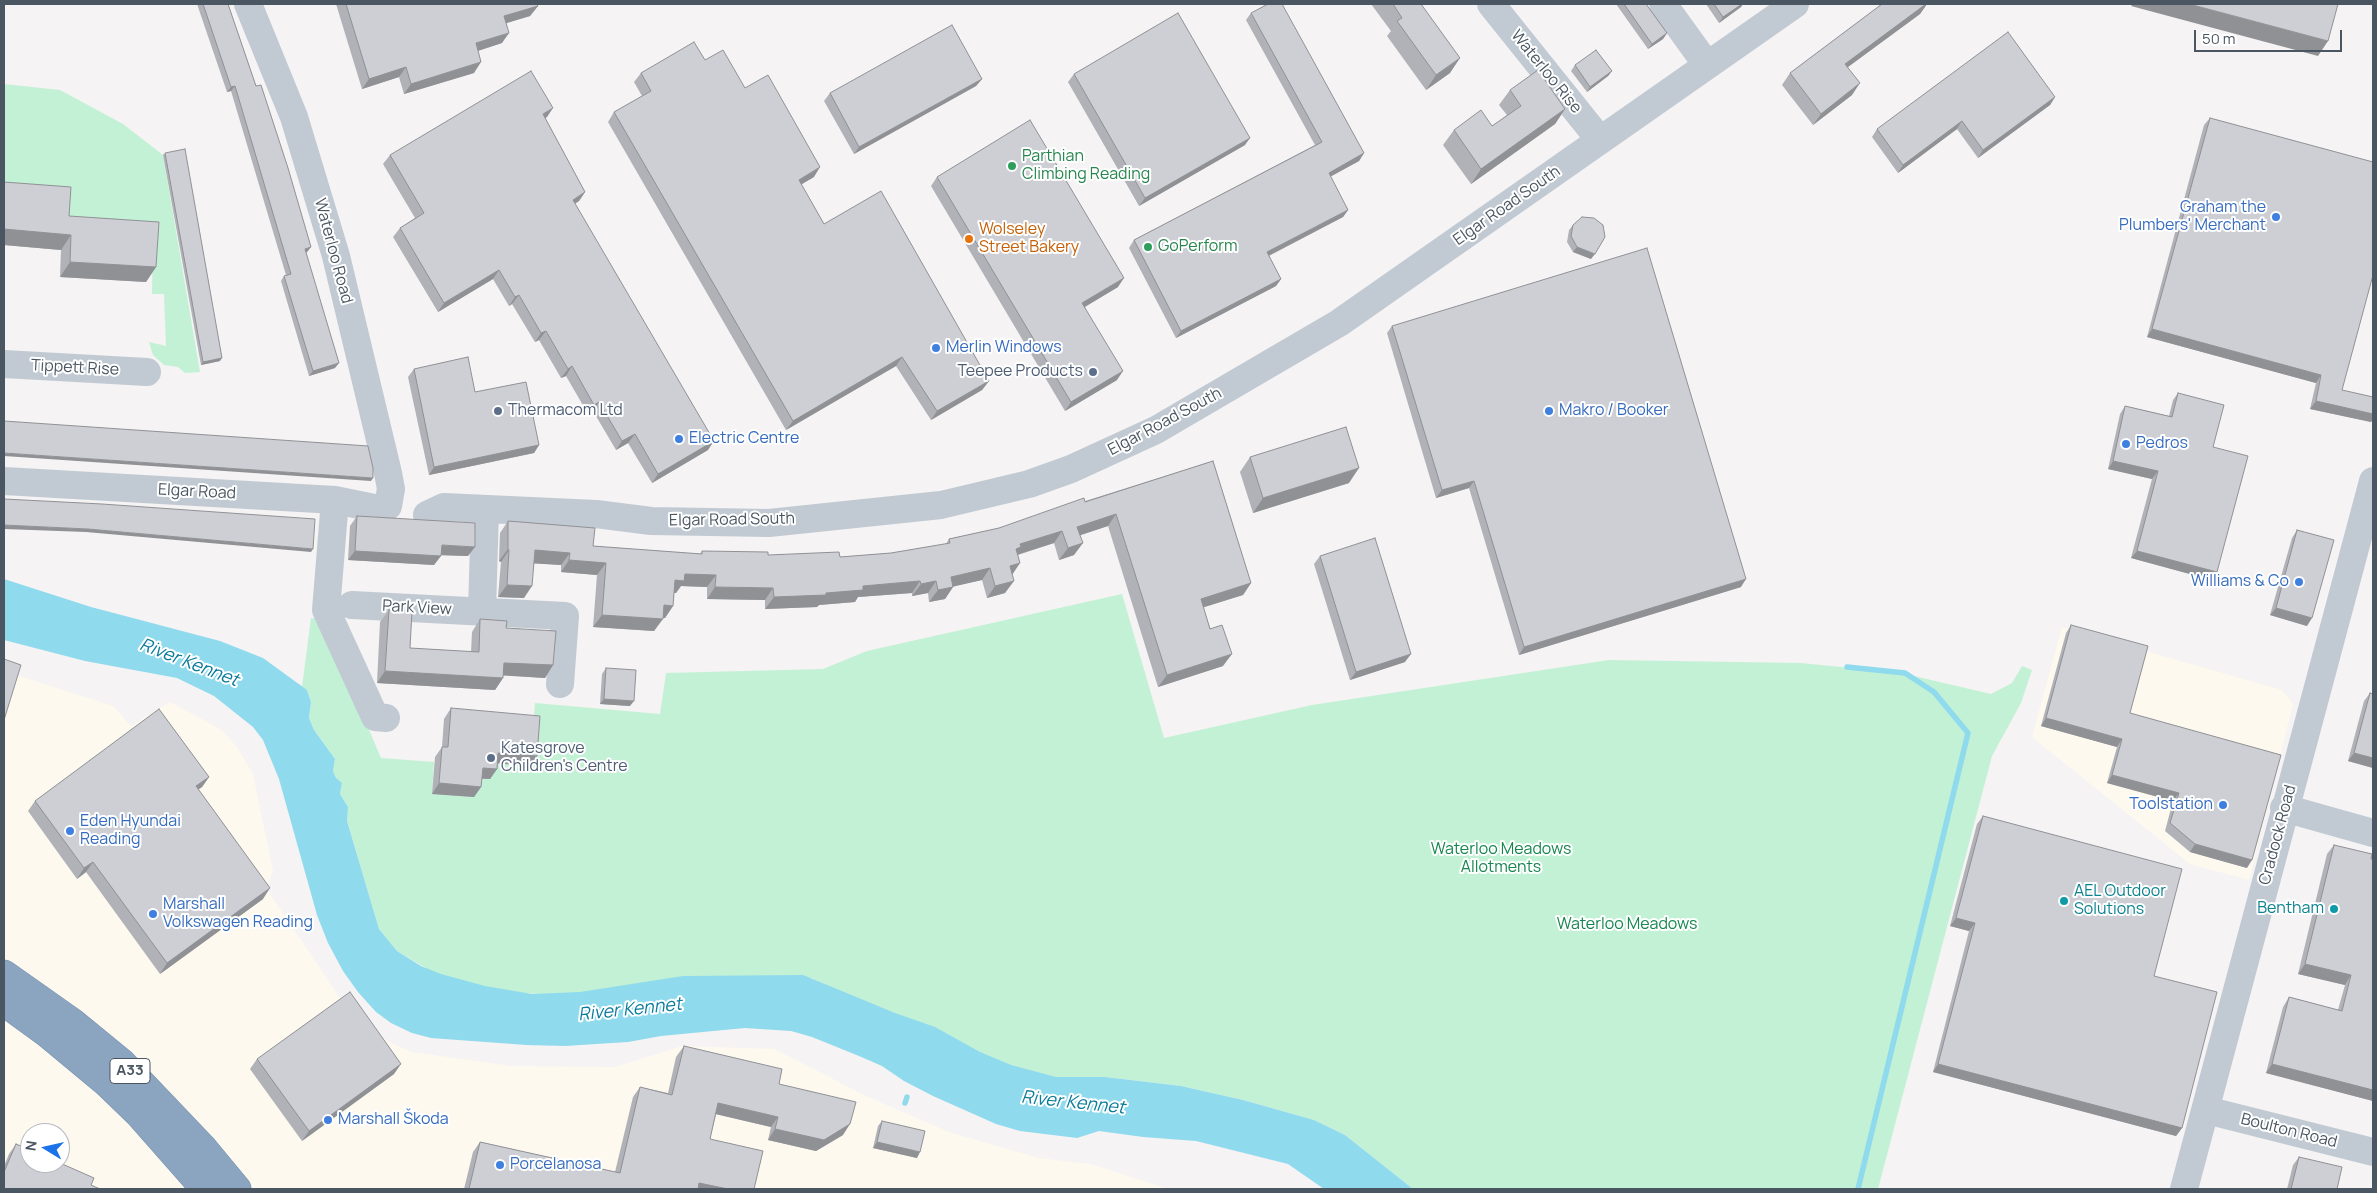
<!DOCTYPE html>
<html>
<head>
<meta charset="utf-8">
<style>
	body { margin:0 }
	#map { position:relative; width:2377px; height:1193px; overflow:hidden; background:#f5f3f3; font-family:Manrope,sans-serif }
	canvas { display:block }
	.frame { position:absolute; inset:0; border:5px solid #4a5661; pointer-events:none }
	.north { position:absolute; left:20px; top:1123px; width:50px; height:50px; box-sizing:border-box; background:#fff; border:1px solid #b7bbc0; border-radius:50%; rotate:279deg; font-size:14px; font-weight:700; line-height:20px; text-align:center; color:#4a5661 }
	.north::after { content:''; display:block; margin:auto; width:18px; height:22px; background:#1a73e8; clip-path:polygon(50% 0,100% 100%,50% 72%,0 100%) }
	.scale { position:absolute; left:2194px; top:30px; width:148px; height:22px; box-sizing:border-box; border:2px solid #4a5661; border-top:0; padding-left:6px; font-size:15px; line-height:18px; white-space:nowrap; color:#4a5661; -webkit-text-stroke:4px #fff; paint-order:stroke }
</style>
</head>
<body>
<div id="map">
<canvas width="2377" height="1193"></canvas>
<div class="frame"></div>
<div class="north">N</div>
<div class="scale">50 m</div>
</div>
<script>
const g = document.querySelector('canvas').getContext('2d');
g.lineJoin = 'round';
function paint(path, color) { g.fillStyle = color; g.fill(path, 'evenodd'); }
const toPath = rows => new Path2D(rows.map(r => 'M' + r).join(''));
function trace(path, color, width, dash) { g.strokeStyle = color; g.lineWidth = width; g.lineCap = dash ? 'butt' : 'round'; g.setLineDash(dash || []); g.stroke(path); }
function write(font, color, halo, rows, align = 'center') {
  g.font = font + ' Manrope,sans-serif'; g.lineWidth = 4; g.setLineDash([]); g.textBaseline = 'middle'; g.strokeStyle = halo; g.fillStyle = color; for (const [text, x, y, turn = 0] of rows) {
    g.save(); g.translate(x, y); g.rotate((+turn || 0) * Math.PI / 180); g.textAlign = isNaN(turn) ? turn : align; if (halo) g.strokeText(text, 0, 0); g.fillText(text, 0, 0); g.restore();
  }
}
const commercial = toPath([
	[2062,627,2282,690,2293,704,2249,880,2190,864,2032,737],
	[4,671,113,706,131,726,170,702,222,730,237,747,253,774,273,871,266,888,342,1001,377,1035,393,1044,412,1052,512,1066,615,1067,682,1046,775,1049,866,1096,949,1132,1038,1158,1091,1164,1168,1189,4,1189],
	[30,1133,60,1133,60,1163,30,1163]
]);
const green = toPath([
	[4,84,60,90,123,124,163,155,200,372,185,373,178,367,164,365,153,355,149,342,166,346,164,294,152,294,153,232,64,227,4,193],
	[1122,594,1164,738,1312,705,1609,660,1801,663,1901,673,1991,694,2012,683,2022,666,2032,670,2021,703,1992,756,1878,1189,1413,1189,1345,1135,1314,1120,1243,1100,1181,1086,1105,1077,1057,1077,1054,1090,811,978,578,997,497,991,423,973,426,968,397,951,379,929,347,821,348,807,340,794,342,783,336,778,333,771,335,759,314,730,309,718,311,702,307,690,302,687,311,618,322,619,381,758,434,762,432,794,474,797,475,778,491,763,530,766,535,703,660,714,666,673,823,669,867,651]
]);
const water = toPath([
	[4,579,91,607,220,641,263,658,307,690,311,702,309,718,314,730,335,759,333,771,336,778,342,783,340,794,348,807,347,821,379,929,397,951,421,966,441,974,485,986,532,994,580,992,683,976,803,975,895,1013,935,1027,980,1052,1011,1065,1056,1077,1105,1077,1181,1086,1243,1100,1314,1120,1345,1135,1413,1189,1324,1189,1288,1164,1196,1141,1143,1137,1099,1131,1077,1138,1020,1131,996,1124,933,1096,904,1081,882,1066,859,1056,812,1037,791,1031,745,1028,661,1036,628,1042,565,1046,526,1045,431,1038,412,1033,391,1023,376,1012,358,992,343,971,328,943,317,915,279,779,263,740,253,727,214,696,177,678,85,661,4,640]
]);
const stream = toPath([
	[1847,667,1905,673,1934,692,1968,733,1858,1189],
	[905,1103,907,1097]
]);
const minor = toPath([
	[1491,4,1600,140],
	[1663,4,1707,65],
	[4,364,147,372],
	[4,481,335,500,379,509,388,506,391,489,388,473,336,256,294,117,248,4],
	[335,500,326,610,375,717,386,718],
	[427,515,444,507,596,514,651,521,769,523,941,505,1029,484,1071,469,1156,430,1339,323,1795,4],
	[352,605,565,616,560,684],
	[482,611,485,510],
	[2284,808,2373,833],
	[2206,1110,2373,1152],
	[2184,1189,2373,481]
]);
const highway = toPath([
	[4,974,72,1022,122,1063,203,1148,237,1189],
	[4,1002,48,1034,107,1083,138,1113,205,1189]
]);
const wall = toPath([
	[197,4,228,4,311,247,307,252,306,253,335,368,309,376,281,281,284,276,286,275,231,91,227,92],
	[336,4,537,4,538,6,530,16,506,23,502,43,478,51,474,73,404,94,399,77,362,89],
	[1371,4,1421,4,1450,73,1426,90,1387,36,1391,31],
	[1616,4,1646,4,1667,33,1663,39,1648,49],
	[1706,4,1743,4,1741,7,1719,23],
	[1882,4,1927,4,1920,14,1848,67,1852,95,1813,125,1782,85,1790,73],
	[1251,13,1364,153,1359,161,1330,177,1348,210,1343,217,1269,256,1281,279,1276,286,1176,338,1129,248,1134,240,1315,145,1246,20],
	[705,60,745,88,814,177,801,184,824,224,989,381,982,390,931,420,896,366,786,430,608,122,614,112,642,96,634,82,641,73],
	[1575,65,1612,71,1608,76,1587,92,1571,71],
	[1074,74,1245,145,1139,206,1068,82],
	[982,79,976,86,854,154,824,101,830,93],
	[1510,90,1565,109,1555,124,1471,184,1443,145,1454,130,1492,126,1507,115,1499,105],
	[2055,97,2050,105,1978,158,1957,129,1898,173,1872,137,1877,129],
	[547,117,545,118,585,192,579,201,575,204,708,450,652,483,628,443,616,450,593,411,588,414,566,376,561,378,539,340,535,342,512,304,509,306,493,279,438,312,393,237,400,228,415,218,383,164,390,155],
	[2210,118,2342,390,2373,414,2373,419,2371,422,2310,409,2316,383,2147,337,2204,125],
	[165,153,220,361,201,365,163,155],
	[937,177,1118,287,1085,307,1117,380,1065,411,931,186],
	[4,182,69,216,156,267,146,282,60,277,61,250,4,245],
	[1573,225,1591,259,1573,252,1567,242,1569,230],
	[1392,326,1741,587,1519,655,1469,488,1436,498,1387,333],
	[414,369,475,392,539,445,534,453,429,475,408,377],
	[2178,393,2213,447,2212,580,2131,558,2152,479,2108,469,2120,414,2125,406,2169,416,2173,400],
	[1250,457,1349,483,1253,513,1240,472],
	[1213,461,1251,583,1243,595,1203,607,1223,666,1158,687,1108,526,1080,535,1074,555,1059,560,1054,543,1018,555,1012,575,1005,593,987,598,982,580,953,586,953,587,945,599,929,602,928,593,912,596,912,593,858,597,855,602,819,605,817,607,765,609,765,600,707,599,707,587,681,586,676,593,674,593,673,606,665,618,663,617,654,631,593,627,597,575,561,572,561,565,534,563,524,598,498,597,501,562,499,561,500,533,508,521,593,546,700,554,702,551,768,555,840,557,891,553,946,544,949,539,999,528],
	[357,516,468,556,441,555,434,565,348,560,350,526],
	[2297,530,2307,626,2270,615,2292,538],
	[1320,556,1405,662,1350,680,1314,564],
	[389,610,410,648,471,652,472,632,480,619,506,628,553,665,545,678,503,675,503,678,495,690,377,683,380,622],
	[2071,625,2130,713,2247,868,2190,852,2165,831,2173,801,2107,783,2117,747,2041,726,2066,633],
	[606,668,630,706,600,704,602,674],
	[2370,693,2373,694,2373,768,2348,761,2364,701],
	[451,708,537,756,530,766,498,763,497,769,490,779,482,779,481,787,474,797,432,794,435,757,442,747,444,719],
	[209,777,202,787,198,789,263,899,160,974,86,872,77,879,28,811,35,801],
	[1983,816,2154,976,2182,1128,2176,1136,1933,1072,1969,931,1950,926,1977,824],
	[2334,845,2373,859,2373,1101,2266,1073,2283,1007,2289,997,2338,1010,2345,985,2298,974,2327,854],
	[684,1046,779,1084,843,1135,816,1151,768,1140,771,1127,716,1114,710,1139,754,1189,464,1189,473,1152,480,1142,615,1172,633,1097,640,1087,668,1093,676,1057],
	[257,1059,394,1074,302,1141,250,1069],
	[882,1121,917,1158,873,1148,878,1126],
	[16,1144,91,1185,4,1189,4,1166,9,1154],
	[2299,1157,2337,1189,2287,1189,2293,1165]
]);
const shadedWall = toPath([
	[1742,4,1743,4,1741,7,1719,23,1723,17],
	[1926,4,1927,4,1920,14,1837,75,1845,64],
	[2133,4,2189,4,2328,41,2318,56,2131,6],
	[538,6,530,16,497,26,504,16],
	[509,33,502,43,468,54,476,43],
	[1667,33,1663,39,1648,49,1652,44],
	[1460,58,1450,73,1426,90,1436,75],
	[481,62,474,73,404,94,411,84],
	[406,67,399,77,362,89,369,79],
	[1612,71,1608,76,1587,92,1590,87],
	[982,79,976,86,854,154,859,147],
	[1860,83,1852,95,1813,125,1821,114],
	[235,86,231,91,227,92,231,87],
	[2055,97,2050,105,1978,158,1983,150],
	[553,108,547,117,537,124,543,114],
	[1565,109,1555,124,1471,184,1481,169],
	[1962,121,1957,129,1898,173,1903,165],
	[1250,138,1245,145,1139,206,1145,198],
	[1364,153,1359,161,1324,180,1329,173],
	[820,167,814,177,792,190,799,180],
	[585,192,579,201,566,209,573,200],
	[1348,210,1343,217,1262,259,1267,252],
	[4,229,71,235,61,250,4,245],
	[311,247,307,252,301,254,305,249],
	[1577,247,1595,254,1591,259,1573,252],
	[70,262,156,267,146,282,60,277],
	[499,270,493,279,438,312,444,303],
	[1124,278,1118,287,1076,312,1082,303],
	[1281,279,1276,286,1176,338,1181,331],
	[519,295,512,304,509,306,515,297],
	[2152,329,2321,375,2316,383,2147,337],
	[546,331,539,340,535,342,541,333],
	[902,357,896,366,786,430,793,421],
	[222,358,220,361,201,365,203,362],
	[339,363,335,368,309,376,313,371],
	[572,366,566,376,561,378,568,369],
	[1123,371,1117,380,1065,411,1071,402],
	[989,381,982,390,931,420,937,411],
	[2316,401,2373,414,2373,419,2371,422,2310,409],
	[599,402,593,411,588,414,594,405],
	[635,434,628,443,616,450,622,441],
	[714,441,708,450,652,483,658,474],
	[539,445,534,453,429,475,434,467],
	[4,453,373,478,371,481,4,456],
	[2113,461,2158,471,2152,479,2108,469],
	[1359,468,1349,483,1253,513,1263,498],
	[1474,481,1469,488,1436,498,1442,490],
	[1116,514,1108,526,1069,539,1077,527],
	[4,525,88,529,313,549,311,552,86,532,4,529],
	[1062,531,1054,543,1016,555,1016,549,1020,544],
	[1083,543,1074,555,1059,560,1068,548],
	[442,545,475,547,468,556,435,555],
	[508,549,509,550,501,562,499,561],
	[535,550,570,553,561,565,526,563],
	[355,551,441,556,434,565,348,560],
	[2137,551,2217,572,2212,580,2131,558],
	[569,560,606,563,597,575,561,572],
	[1020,563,1012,575,1010,566],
	[990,568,982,580,943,589,951,577],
	[685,574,716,575,707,587,681,586,676,593,667,592,675,580],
	[1746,579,1741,587,1519,655,1524,647],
	[920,581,912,593,858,597,855,602,819,605,817,607,765,609,774,597,826,593,863,586],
	[936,581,928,593,912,596,921,584],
	[1014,581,1005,593,987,598,995,586],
	[1251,583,1243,595,1192,611,1201,599],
	[507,585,532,586,524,598,498,597],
	[715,587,773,588,765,600,707,599],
	[953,587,945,599,929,602,938,590],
	[664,605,673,606,665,618,655,617],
	[2276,608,2312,618,2307,626,2270,615],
	[602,615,663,619,654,631,593,627],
	[1232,654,1223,666,1158,687,1167,675],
	[1411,654,1405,662,1350,680,1356,672],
	[504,663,553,665,545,678,495,675],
	[385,671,503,678,495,690,377,683],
	[604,699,634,701,630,706,600,704],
	[2046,718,2122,739,2117,747,2041,726],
	[498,753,537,756,530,766,491,763],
	[2354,753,2373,758,2373,768,2348,761],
	[483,768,497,769,490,779,475,778],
	[2112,775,2179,793,2173,801,2107,783],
	[209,777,202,787,189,796,196,786],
	[439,783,481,787,474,797,432,794],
	[2195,844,2252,860,2247,868,2190,852],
	[93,862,86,872,77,879,84,868],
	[270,888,263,899,160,974,167,963],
	[1956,918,1975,923,1969,931,1950,926],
	[2305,964,2351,975,2345,985,2298,974],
	[401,1064,394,1074,302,1141,309,1131],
	[1938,1064,2182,1128,2176,1136,1933,1072],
	[2272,1064,2373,1090,2373,1101,2266,1073],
	[718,1103,778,1117,771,1127,711,1113],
	[850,1124,843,1135,816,1151,768,1140,775,1129],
	[877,1142,920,1152,917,1158,873,1148],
	[699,1183,728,1189,695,1189]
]);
const building = toPath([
	[203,4,228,4,256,86,261,85,288,168,311,247,305,249,339,363,313,371,284,276,291,274,235,86,231,87,203,4],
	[346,4,537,4,538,6,504,16,509,33,476,43,481,62,411,84,406,67,369,79,346,4],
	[1268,4,1282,4,1364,153,1329,173,1348,210,1267,252,1281,279,1181,331,1134,240,1322,142,1251,13,1268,4],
	[1393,4,1421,4,1460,58,1436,75,1397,21,1402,18,1393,4],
	[1624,4,1646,4,1667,33,1652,44,1624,4],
	[1714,4,1742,4,1723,17,1714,4],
	[1882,4,1926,4,1845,64,1860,83,1821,114,1790,73,1882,4],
	[2189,4,2338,4,2328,41,2189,4],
	[1178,13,1250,138,1145,198,1074,74,1178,13],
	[952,25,982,79,859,147,830,93,952,25],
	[2008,32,2055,97,1983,150,1962,121,1903,165,1877,129,2008,32],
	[694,42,705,60,723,50,745,88,768,75,820,167,799,180,824,224,881,191,989,381,937,411,902,357,793,421,614,112,651,91,641,73,694,42],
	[1596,50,1612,71,1590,87,1575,65,1596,50],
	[1538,70,1565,109,1481,169,1454,130,1481,110,1492,126,1521,106,1510,90,1538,70],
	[531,71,553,108,543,114,585,192,573,200,714,441,658,474,635,434,622,441,599,402,594,405,572,366,568,369,546,331,541,333,519,295,515,297,499,270,444,303,400,228,424,213,390,155,531,71],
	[2210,118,2373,162,2373,275,2342,390,2373,397,2373,414,2316,401,2321,375,2152,329,2210,118],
	[1030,120,1124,278,1082,303,1123,371,1071,402,937,177,1030,120],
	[185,149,222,358,203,362,165,153,185,149],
	[4,182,71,187,69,216,159,222,156,267,70,262,71,235,4,229,4,182],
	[1582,217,1594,218,1603,225,1605,237,1595,254,1577,247,1571,236,1573,225,1582,217],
	[1647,248,1746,579,1524,647,1474,481,1442,490,1392,326,1647,248],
	[468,357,475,392,526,382,539,445,434,467,414,369,468,357],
	[2178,393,2224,405,2213,447,2248,456,2217,572,2137,551,2158,471,2113,461,2125,406,2172,417,2178,393],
	[4,421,368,446,373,468,373,478,4,453,4,421],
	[1346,427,1359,468,1263,498,1250,457,1346,427],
	[1213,461,1251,583,1201,599,1210,629,1222,625,1232,654,1167,675,1116,514,1077,527,1083,543,1068,548,1062,531,1020,544,1021,547,1016,549,1020,563,1010,566,1014,581,995,586,990,568,951,577,953,587,938,590,936,581,921,584,920,581,863,586,863,590,826,593,826,595,774,597,773,588,715,587,716,575,685,574,684,581,675,580,673,606,664,605,663,619,602,615,606,563,569,560,570,553,535,550,532,586,507,585,509,550,508,549,508,521,595,528,593,546,702,554,702,551,768,552,768,555,839,552,840,557,891,553,950,543,949,539,999,528,1084,498,1085,502,1213,461],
	[4,499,102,504,315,519,313,549,88,529,4,525,4,499],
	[357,516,475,523,475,547,442,545,441,556,355,551,357,516],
	[2297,530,2334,540,2312,618,2276,608,2297,530],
	[1375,538,1411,654,1356,672,1320,556,1375,538],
	[389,610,412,611,410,648,479,652,480,619,507,621,506,628,556,631,553,665,504,663,503,678,385,671,389,610],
	[2071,625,2148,646,2130,713,2281,755,2252,860,2195,844,2170,823,2179,793,2112,775,2122,739,2046,718,2071,625],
	[4,659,21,665,4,720,4,659],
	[606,668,636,670,634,701,604,699,606,668],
	[2370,693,2373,694,2373,758,2354,753,2370,693],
	[451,708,540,716,537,756,498,753,497,769,483,768,481,787,439,783,442,747,448,747,451,708],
	[159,709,209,777,196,786,270,888,167,963,93,862,84,868,35,801,159,709],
	[1983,816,2182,869,2154,976,2217,992,2182,1128,1938,1064,1975,923,1956,918,1983,816],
	[2334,845,2372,854,2371,859,2373,859,2373,1090,2272,1064,2289,997,2342,1011,2351,975,2305,964,2334,845],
	[350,992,401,1064,309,1131,257,1059,350,992],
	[684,1046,782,1069,779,1084,856,1102,850,1124,824,1140,775,1129,778,1117,718,1103,710,1139,763,1151,754,1189,728,1189,699,1183,698,1189,469,1189,480,1142,620,1173,640,1087,672,1095,684,1046],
	[882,1121,925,1131,920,1152,877,1142,882,1121],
	[16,1144,30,1150,30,1163,60,1163,94,1178,91,1185,100,1189,4,1189,4,1172,16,1144],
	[2299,1157,2342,1167,2337,1189,2291,1189,2299,1157]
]);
const markers = [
	[1012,166,5,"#2e9e5b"],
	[2276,217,5,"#3f7fe0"],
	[969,239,5,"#e8710a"],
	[1148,247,5,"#2e9e5b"],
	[936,348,5,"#3f7fe0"],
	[1093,372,5,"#5c6f8a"],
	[498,411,5,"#5c6f8a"],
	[1549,411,5,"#3f7fe0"],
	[679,439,5,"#3f7fe0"],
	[2126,444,5,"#3f7fe0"],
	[2299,582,5,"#3f7fe0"],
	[491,758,5,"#5c6f8a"],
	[2223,805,5,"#3f7fe0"],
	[70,831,5,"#3f7fe0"],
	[2064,901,5,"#0f9aa8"],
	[2334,909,5,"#0f9aa8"],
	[153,914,5,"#3f7fe0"],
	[328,1120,5,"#3f7fe0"],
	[500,1165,5,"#3f7fe0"]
];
const shields = [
	[130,1071,40]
];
const shieldNames = [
	["A33",130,1071]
];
const streetNames = [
	["Waterloo Rise",1546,72,51],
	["Elgar Road South",1507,206,-35],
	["Waterloo Road",333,251,75],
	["Tippett Rise",75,368,3],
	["Elgar Road South",1165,422,-28],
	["Elgar Road",197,492,3],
	["Elgar Road South",732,520,-1],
	["Park View",417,608,3],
	["Cradock Road",2278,835,-75],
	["Boulton Road",2289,1131,14]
];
const leisureNames = [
	["Parthian",1022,157],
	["Climbing Reading",1022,175],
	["GoPerform",1158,247]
];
const shopNames = [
	["Graham the",2266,208,"right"],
	["Plumbers' Merchant",2266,226,"right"],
	["Merlin Windows",946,348],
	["Makro / Booker",1559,411],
	["Electric Centre",689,439],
	["Pedros",2136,444],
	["Williams & Co",2289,582,"right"],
	["Toolstation",2213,805,"right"],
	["Eden Hyundai",80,822],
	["Reading",80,840],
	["Marshall",163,905],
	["Volkswagen Reading",163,923],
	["Marshall Škoda",338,1120],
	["Porcelanosa",510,1165]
];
const foodNames = [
	["Wolseley",979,230],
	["Street Bakery",979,248]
];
const serviceNames = [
	["Teepee Products",1083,372,"right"],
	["Thermacom Ltd",508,411],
	["Katesgrove",501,749],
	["Children's Centre",501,767]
];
const parkNames = [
	["Waterloo Meadows",1501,850],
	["Allotments",1501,868],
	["Waterloo Meadows",1627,925]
];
const cultureNames = [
	["AEL Outdoor",2074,892],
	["Solutions",2074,910],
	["Bentham",2324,909,"right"]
];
const waterNames = [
	["River Kennet",189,663,21],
	["River Kennet",630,1010,-6],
	["River Kennet",1073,1103,6]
];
paint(commercial, '#fdf9ef');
paint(green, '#c3f1d5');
paint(water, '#90daee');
trace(stream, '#90daee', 5.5);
trace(highway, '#7690ad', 29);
trace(minor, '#c1cad2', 28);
trace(highway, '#8ba5c1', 28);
paint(wall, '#b0b2b7');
paint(shadedWall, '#909195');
paint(building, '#cdcfd5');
trace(building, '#909195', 1);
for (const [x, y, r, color] of markers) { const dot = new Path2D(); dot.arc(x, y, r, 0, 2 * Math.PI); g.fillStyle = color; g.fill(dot); trace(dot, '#fff', 2); }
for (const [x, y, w] of shields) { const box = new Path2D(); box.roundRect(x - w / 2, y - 12.5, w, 25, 4); g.fillStyle = '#fff'; g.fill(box); trace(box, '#4a5661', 1); }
write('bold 15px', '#4a5661', null, shieldNames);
write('16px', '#4a5661', '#fff', streetNames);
write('16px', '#27864d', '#fff', leisureNames, 'left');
write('16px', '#366cbe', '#fff', shopNames, 'left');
write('16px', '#c56008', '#fff', foodNames, 'left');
write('16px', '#4e5e75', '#fff', serviceNames, 'left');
write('16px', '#17864f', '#fff', parkNames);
write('16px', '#0d838f', '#fff', cultureNames, 'left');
write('italic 18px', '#0c7c9b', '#fff', waterNames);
</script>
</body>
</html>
